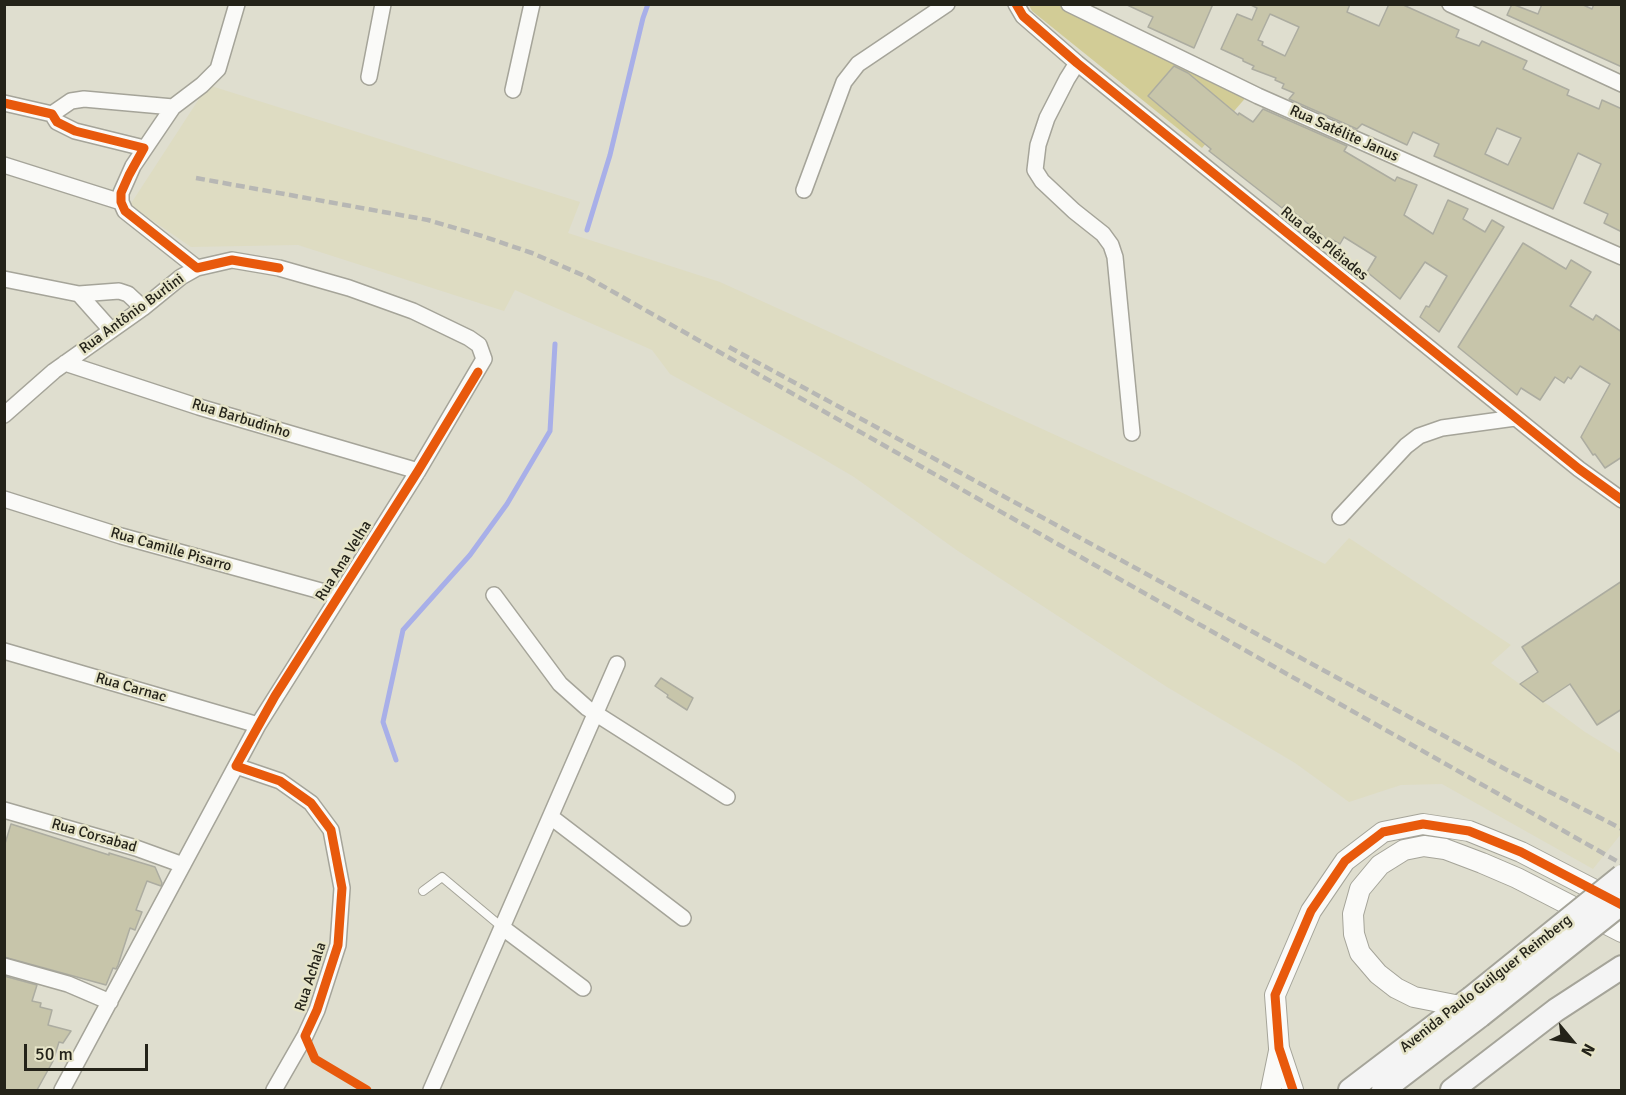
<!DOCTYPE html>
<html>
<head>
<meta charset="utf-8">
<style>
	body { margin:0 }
	#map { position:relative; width:1626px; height:1095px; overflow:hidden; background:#dfdecf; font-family:Signika,sans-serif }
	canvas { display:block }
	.frame { position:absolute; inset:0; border:6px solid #242319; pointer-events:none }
	.north { position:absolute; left:1542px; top:1011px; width:60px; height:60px; -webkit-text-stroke:4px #e6e4c8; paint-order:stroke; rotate:119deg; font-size:16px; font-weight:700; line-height:24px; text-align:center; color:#242319 }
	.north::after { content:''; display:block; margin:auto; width:21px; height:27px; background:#242319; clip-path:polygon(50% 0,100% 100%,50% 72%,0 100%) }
	.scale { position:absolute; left:24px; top:1044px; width:124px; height:27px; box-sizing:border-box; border:3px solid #242319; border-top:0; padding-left:8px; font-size:18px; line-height:21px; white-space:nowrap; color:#242319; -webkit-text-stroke:4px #e6e4c8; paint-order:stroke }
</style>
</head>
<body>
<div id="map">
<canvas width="1626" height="1095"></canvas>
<div class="frame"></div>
<div class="north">N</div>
<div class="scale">50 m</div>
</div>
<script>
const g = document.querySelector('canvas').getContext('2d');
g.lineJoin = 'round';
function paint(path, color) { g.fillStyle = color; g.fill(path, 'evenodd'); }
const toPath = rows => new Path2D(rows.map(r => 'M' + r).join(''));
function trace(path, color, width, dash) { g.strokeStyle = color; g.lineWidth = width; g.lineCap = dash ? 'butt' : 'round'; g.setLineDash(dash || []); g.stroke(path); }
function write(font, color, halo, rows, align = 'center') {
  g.font = font + ' Signika,sans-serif'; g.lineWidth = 5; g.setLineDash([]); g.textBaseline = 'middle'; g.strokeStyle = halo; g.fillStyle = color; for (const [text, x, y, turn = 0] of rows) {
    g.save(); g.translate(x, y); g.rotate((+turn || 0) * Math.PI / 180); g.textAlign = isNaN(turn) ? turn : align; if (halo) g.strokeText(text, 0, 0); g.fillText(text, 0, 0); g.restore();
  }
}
const built = toPath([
	[208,85,580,202,568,233,720,282,1187,495,1325,564,1349,538,1511,645,1491,663,1585,732,1621,754,1621,834,1593,869,1442,784,1401,785,1349,802,1295,763,1167,687,958,551,854,477,815,454,670,374,652,350,515,290,504,311,298,245,191,247,130,205]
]);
const green = toPath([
	[1029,5,1061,5,1248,95,1202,148,1032,11]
]);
const stream = toPath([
	[587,230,610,155,643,18,648,4],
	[396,760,383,722,403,630,470,555,507,504,550,431,555,344]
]);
const building = toPath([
	[1125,4,1213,4,1194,48,1148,27,1153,17,1125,4],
	[1249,4,1350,4,1347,12,1379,26,1389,4,1401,4,1459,30,1456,37,1479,46,1482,41,1527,61,1523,69,1569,90,1567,95,1599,109,1602,100,1622,109,1622,232,1604,223,1608,214,1584,203,1601,164,1578,153,1553,209,1434,156,1439,144,1413,132,1407,145,1362,124,1357,129,1289,99,1294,93,1282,88,1284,84,1275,80,1276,78,1252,69,1254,66,1243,61,1243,59,1221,49,1237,14,1252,20,1257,8,1249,4],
	[1270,14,1299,27,1285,56,1262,45,1263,42,1258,40,1270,14],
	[1497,128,1521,138,1508,165,1485,154,1497,128],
	[1512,4,1538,14,1542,4,1581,4,1592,9,1594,4,1622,4,1622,67,1507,15,1512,4],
	[1174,66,1188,73,1238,115,1239,113,1253,122,1263,109,1347,146,1344,151,1395,181,1397,177,1417,185,1404,215,1433,234,1448,200,1468,209,1463,219,1485,232,1492,220,1504,227,1439,332,1420,317,1426,306,1429,307,1447,276,1425,262,1400,299,1367,272,1376,257,1344,237,1340,244,1329,238,1328,240,1285,205,1282,208,1209,151,1211,149,1148,96,1174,66],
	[1523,243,1566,269,1571,260,1591,272,1570,306,1593,320,1596,315,1622,332,1622,457,1605,468,1595,454,1593,455,1581,437,1610,384,1580,366,1571,379,1568,377,1564,383,1555,377,1540,400,1521,388,1517,395,1458,347,1523,243],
	[1622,581,1622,709,1597,725,1570,684,1543,702,1520,684,1538,672,1522,647,1622,581],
	[661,678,693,698,687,710,667,697,668,695,655,686,661,678],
	[11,824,109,855,109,853,155,867,162,883,161,886,147,881,136,910,142,912,135,930,130,928,118,965,116,969,113,968,106,985,4,957,4,847,11,824],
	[4,976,37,985,32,1001,41,1003,40,1007,52,1010,48,1025,71,1031,63,1043,59,1042,53,1061,37,1090,4,1090,4,976]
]);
const service = toPath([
	[423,891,442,877,503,928]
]);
const minor = toPath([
	[1016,4,1023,16,1077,63,1579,469,1622,500],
	[1069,4,1258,96,1622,257],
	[1450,4,1622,84],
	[1077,63,1067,79,1047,118,1038,145,1035,170,1042,181,1074,211,1103,234,1111,245,1115,257,1132,433],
	[369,77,383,4],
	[513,90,532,4],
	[4,103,52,114,57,122,75,131,144,148],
	[52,114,71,101,84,99,173,107],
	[4,165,121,202],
	[804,190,844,82,858,64,947,4],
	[197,268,125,211,121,202,121,193,133,166,173,107,202,85,218,69,237,4],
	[4,279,79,294,119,291,128,294,143,308],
	[79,294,111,330],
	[65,363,199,407,418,471],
	[4,415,54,371,143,308,181,277,197,268,232,260,279,268,349,288,413,311,469,338,479,345,484,359,418,471,258,725,62,1090],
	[4,499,121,536,339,596],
	[1340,517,1406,446,1419,436,1442,428,1515,418],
	[494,595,560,684,587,708,727,797],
	[4,651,258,725],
	[236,766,280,781,311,803,331,830,342,888,338,945,317,1010,305,1036,274,1090],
	[4,810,136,848,183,865],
	[551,817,683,918],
	[503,928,583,988],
	[4,966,68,984,110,1002],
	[431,1090,617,664]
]);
const tertiary = toPath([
	[1460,1006,1414,997,1396,988,1378,974,1360,953,1354,934,1353,914,1360,889,1380,865,1404,850,1424,846,1445,849,1482,863,1517,878,1622,932],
	[1271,1090,1279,1051],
	[1293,1090,1279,1048,1275,995,1311,911,1345,861,1383,832,1423,824,1469,831,1521,852,1612,899]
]);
const secondary = toPath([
	[1350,1090,1471,998],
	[1383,1090,1480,1016],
	[1452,1090,1556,1010,1622,967]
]);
const rail = toPath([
	[196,178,428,220,482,236,532,253,587,277,1622,864],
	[729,347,1505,769,1622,829]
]);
const secondaryBridge = toPath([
	[1471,998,1622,876],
	[1480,1016,1622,903]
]);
const cycleway = toPath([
	[1016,4,1023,16,1077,63,1579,469,1622,500],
	[4,103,52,114,57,122,75,131,144,148,129,175,121,193,121,202,125,211,197,268,232,260,279,268],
	[367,1090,315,1059,305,1036,317,1010,338,945,342,888,331,830,311,803,280,781,236,766,275,696,418,471,478,372],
	[1293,1090,1279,1048,1275,995,1311,911,1345,861,1383,832,1423,824,1469,831,1521,852,1622,905]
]);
const streetNames = [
	["Rua Satélite Janus",1344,134,24],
	["Rua das Plêiades",1324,244,39],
	["Rua Antônio Burlini",132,314,-36],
	["Rua Barbudinho",241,419,17],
	["Rua Camille Pisarro",171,550,16],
	["Rua Ana Velha",344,561,-58],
	["Rua Carnac",131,688,16],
	["Rua Corsabad",94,836,16],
	["Rua Achala",311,977,-72],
	["Avenida Paulo Guilguer Reimberg",1486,984,-38]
];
paint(built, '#dedcc2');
paint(green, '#d2cc96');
trace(stream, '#a8afe8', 5);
paint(building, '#c7c5aa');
trace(building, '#acaca0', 1.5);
trace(service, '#a5a499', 10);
trace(minor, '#a5a499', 18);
trace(tertiary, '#a5a499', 22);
trace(secondary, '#a5a499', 26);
trace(service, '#fafaf8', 8);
trace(minor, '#fafaf8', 15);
trace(tertiary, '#fafaf8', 20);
trace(secondary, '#f4f4f4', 22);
trace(rail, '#b7b7b4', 4.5, [9, 4.5]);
trace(secondaryBridge, '#a5a499', 26, []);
trace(secondaryBridge, '#f4f4f4', 22);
trace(cycleway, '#e8590c', 9);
write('15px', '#242319', '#e6e4c8', streetNames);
</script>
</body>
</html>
